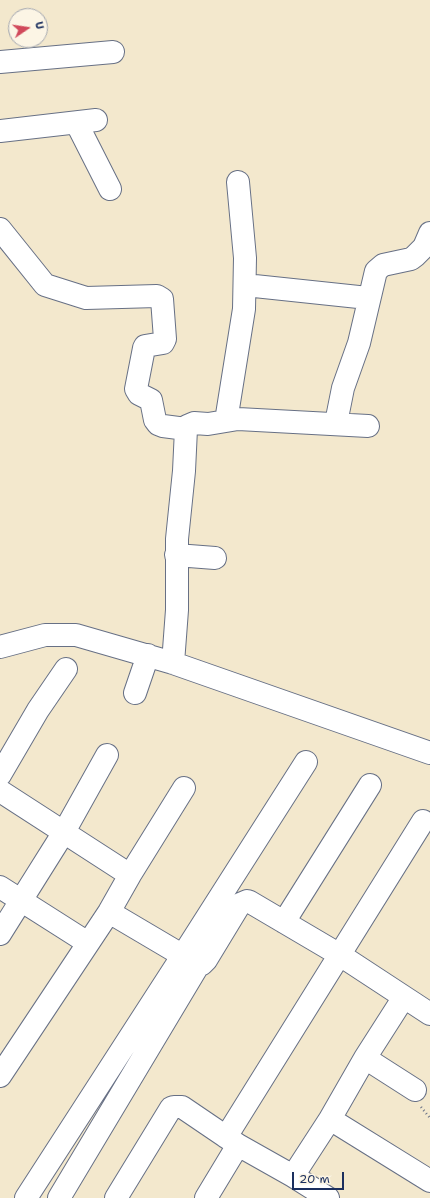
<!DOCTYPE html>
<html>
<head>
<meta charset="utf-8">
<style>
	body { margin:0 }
	#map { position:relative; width:430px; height:1198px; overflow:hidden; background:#f3e8cd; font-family:"Shantell Sans",sans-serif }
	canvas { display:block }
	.north { position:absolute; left:8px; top:8px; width:40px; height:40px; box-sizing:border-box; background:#fcf5e5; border:1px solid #a2a6af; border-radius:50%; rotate:77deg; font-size:11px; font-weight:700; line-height:16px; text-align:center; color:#1b2f5e }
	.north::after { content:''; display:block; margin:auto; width:14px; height:18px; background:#d1495b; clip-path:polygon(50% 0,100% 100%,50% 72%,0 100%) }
	.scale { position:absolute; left:292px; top:1172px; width:52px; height:18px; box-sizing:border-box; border:2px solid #1b2f5e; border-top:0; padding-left:5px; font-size:12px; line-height:14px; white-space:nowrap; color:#1b2f5e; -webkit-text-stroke:3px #fcf5e5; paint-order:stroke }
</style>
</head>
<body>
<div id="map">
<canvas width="430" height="1198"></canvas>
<div class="north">U</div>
<div class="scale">20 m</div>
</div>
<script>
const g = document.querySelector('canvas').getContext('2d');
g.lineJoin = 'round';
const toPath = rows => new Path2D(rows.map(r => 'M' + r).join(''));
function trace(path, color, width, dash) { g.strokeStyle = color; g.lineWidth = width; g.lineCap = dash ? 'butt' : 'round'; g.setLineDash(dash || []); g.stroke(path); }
const path = toPath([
	[421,1107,430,1118]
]);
const minor = toPath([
	[0,62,113,52],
	[77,124,110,189],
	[0,131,96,120],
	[0,229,45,285,86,298,157,296,162,299,165,339,163,343,145,346,144,348,136,389,139,394,151,400,155,420,158,424,163,426,186,429,184,471,177,539,177,610,173,663],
	[245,285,368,298],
	[226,421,244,309,245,258,238,182],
	[336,423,343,388,359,343,376,271,383,265,411,259,415,256,424,247,430,233],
	[186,429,187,426,194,423,208,424,238,419,368,426],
	[176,555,215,558],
	[0,647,45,635,76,635,173,663,430,753],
	[135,693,148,655],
	[0,775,38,710,66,669],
	[0,791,130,875,109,912,0,1076],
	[130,875,184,788],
	[0,887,88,943],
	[109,912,197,964,202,964,206,960,240,904,247,901,250,902,340,955,430,1014],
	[284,922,370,785],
	[0,934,64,832,107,755],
	[365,1058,415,1090],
	[330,1119,365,1058,404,997],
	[226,1137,423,821],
	[293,1176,330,1119,430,1181],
	[26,1198,183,955,306,762],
	[59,1198,199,964],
	[116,1198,171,1108,174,1107,182,1107,238,1145],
	[206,1198,238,1145,293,1176,328,1198]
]);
trace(minor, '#677085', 24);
trace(path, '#677085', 2.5, [1, 3]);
trace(minor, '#fff', 22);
</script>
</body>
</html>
